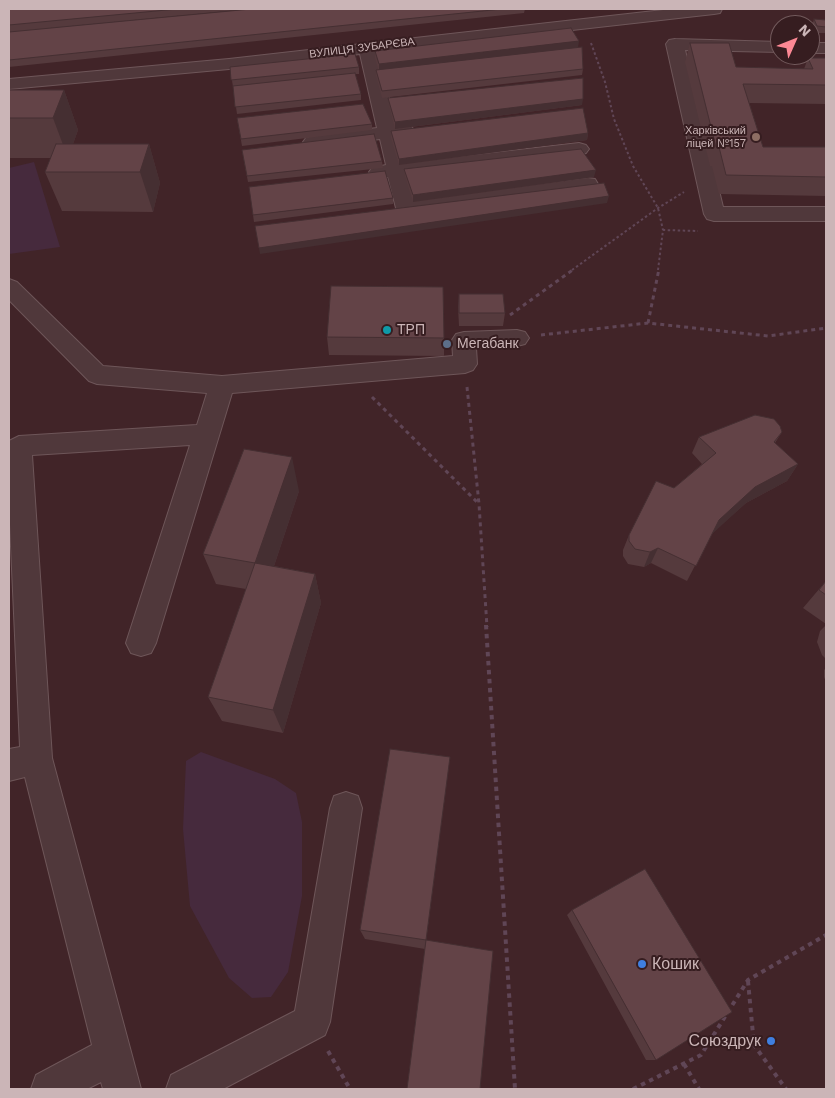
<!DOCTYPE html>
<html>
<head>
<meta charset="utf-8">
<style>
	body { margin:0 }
	#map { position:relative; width:835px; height:1098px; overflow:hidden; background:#412428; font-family:"Work Sans",sans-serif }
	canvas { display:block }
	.frame { position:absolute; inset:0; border:10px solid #cbb5b7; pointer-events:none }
	.north { position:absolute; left:770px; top:15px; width:50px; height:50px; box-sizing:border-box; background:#361d20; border:1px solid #725a5c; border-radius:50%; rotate:46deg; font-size:14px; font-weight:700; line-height:20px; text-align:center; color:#cbb5b7 }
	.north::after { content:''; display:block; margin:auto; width:18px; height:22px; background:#fc8894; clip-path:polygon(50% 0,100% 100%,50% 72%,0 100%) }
</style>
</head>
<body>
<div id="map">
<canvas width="835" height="1098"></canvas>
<div class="frame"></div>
<div class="north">N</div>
</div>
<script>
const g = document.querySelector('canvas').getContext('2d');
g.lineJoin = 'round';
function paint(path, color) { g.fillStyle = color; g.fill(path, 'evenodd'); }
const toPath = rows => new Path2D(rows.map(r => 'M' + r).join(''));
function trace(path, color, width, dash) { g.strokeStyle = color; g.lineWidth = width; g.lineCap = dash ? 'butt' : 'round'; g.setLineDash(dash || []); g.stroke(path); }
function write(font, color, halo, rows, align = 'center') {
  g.font = font + ' "Work Sans",sans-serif'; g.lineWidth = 4; g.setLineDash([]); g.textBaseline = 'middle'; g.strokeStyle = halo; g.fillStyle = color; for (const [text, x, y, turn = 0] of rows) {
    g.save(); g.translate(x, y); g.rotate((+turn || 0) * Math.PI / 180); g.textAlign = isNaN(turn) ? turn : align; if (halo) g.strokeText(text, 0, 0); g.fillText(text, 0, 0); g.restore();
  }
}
const green = toPath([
	[34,162,60,247,9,254,9,168],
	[201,752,275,779,296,793,302,822,302,896,288,972,271,997,252,998,229,978,190,906,183,829,186,761]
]);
const pathFar2 = toPath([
	[591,43,605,82,614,119,633,166,658,208,663,230],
	[572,270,658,208,684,192],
	[658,270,663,230,698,231]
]);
const pathFar1 = toPath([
	[510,315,574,269],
	[648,323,659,269],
	[541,335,648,323,768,336,826,328],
	[467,387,479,504,487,627],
	[372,397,479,504]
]);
const path = toPath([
	[486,625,515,1089],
	[748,981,754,1045,786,1089],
	[328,1051,350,1089],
	[684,1064,699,1089],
	[633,1089,701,1055,748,980,826,935]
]);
const minor = toPath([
	[672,9,722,9,720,13,714,14,377,52,396,125,411,126,414,130,411,134,398,137,405,163,579,143,586,145,589,149,586,153,579,155,408,175,414,200,588,178,595,179,598,184,595,189,588,190,406,215,399,213,396,208,388,177,372,176,369,172,372,168,386,165,380,139,313,148,306,146,303,142,306,138,313,136,377,128,360,54,229,69,9,89,9,79,229,59,672,9],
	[675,39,780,42,780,52,685,50,723,207,826,207,826,221,714,221,707,219,704,214,666,44,669,40,675,39],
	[810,43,826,43,826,53,810,53,810,43],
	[9,279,17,282,103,366,222,376,453,356,452,340,456,334,464,332,517,330,525,332,529,338,525,344,517,346,476,348,477,364,473,370,465,373,232,393,156,643,151,653,141,656,131,653,126,643,190,445,32,455,52,758,141,1089,103,1089,101,1082,87,1089,31,1089,36,1075,92,1045,25,777,9,781,9,749,20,747,9,502,9,441,19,436,197,425,207,393,97,384,89,381,9,300,9,279],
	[346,792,358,796,362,808,330,1022,325,1035,223,1089,166,1089,171,1075,295,1011,330,808,334,796,346,792]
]);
const wall = toPath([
	[9,9,249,9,9,32],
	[251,9,525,9,524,13,9,67,9,32],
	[814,19,826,20,826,33,815,33,812,26],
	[690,43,736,67,804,69,808,58,826,58,826,104,749,103,763,147,826,147,826,196,719,194,712,166,710,166,685,62],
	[578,48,583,69,582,75,382,98,376,76,376,70,378,69,375,58,375,51],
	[230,67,359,67,359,74,355,74,361,94,361,100,237,114],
	[9,90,64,90,78,130,73,144,149,144,160,183,153,212,62,211,45,172,51,158,9,158],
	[388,98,582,105,395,129,389,105],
	[237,118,372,124,372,130,242,146],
	[391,131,588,133,587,140,399,165,391,138],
	[242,150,382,161,383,168,248,182],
	[404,169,594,177,413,202,405,176],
	[393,198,393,204,254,222,253,215],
	[459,294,505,313,503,326,459,326,458,307],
	[327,337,444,338,444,356,329,355],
	[782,432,775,443,798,464,787,481,746,503,712,533,687,581,651,563,644,567,628,564,623,556,623,550,629,535,674,488,702,464,692,453,699,437],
	[299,491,274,566,315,574,321,603,283,733,222,721,208,697,246,589,216,584,203,554],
	[826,581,826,624,803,608],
	[826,625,826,659,822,655,817,642,820,631],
	[826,668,826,682,824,677,824,670],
	[447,777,425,949,365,939,360,930],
	[572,910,656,1060,646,1060,567,915]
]);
const shadedWall = toPath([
	[579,41,578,48,379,71,379,64],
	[64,90,78,130,68,158,53,118],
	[583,99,582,105,395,129,395,122],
	[588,133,587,140,399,165,399,159],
	[149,144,160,183,153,212,140,172],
	[596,170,594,177,413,202,413,195],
	[609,196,607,203,260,254,259,248],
	[292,457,299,491,265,593,255,563],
	[798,464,787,481,746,503,711,535,719,520,755,487],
	[658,548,651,563,644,567,650,552],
	[315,574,321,603,283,733,273,710]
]);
const building = toPath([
	[9,9,177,9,9,25,9,9],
	[251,9,502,9,9,60,9,32,251,9],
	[814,19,826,20,826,27,817,26,814,19],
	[571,28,579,41,379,64,375,51,571,28],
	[690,43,729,43,736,67,813,69,808,58,826,58,826,85,743,84,763,147,826,147,826,177,726,175,719,147,716,147,690,43],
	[582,47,583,69,382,91,376,70,582,47],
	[355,54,359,67,231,80,230,67,355,54],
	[355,73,361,94,235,107,233,86,355,73],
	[583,78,583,99,395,122,388,98,583,78],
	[9,90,64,90,53,118,9,118,9,90],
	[363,104,372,124,241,139,237,118,363,104],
	[583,108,588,133,399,159,391,131,583,108],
	[374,134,382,161,247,176,242,150,374,134],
	[56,144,149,144,140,172,45,172,56,144],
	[581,149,596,170,413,195,404,169,581,149],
	[385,171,393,198,253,215,249,187,385,171],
	[604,183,609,196,259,248,255,226,604,183],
	[331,286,443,287,444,338,327,337,331,286],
	[459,294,503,294,505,313,459,313,459,294],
	[755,415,774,419,780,426,782,432,774,442,798,464,755,487,719,520,696,566,658,548,650,552,635,549,629,541,629,535,656,481,674,488,716,453,699,437,755,415],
	[244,449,292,457,255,563,203,554,244,449],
	[255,563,315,574,273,710,208,697,255,563],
	[826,581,826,595,819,590,826,581],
	[390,749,450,757,426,940,360,930,390,749],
	[645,869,732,1012,656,1060,572,910,645,869],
	[426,940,493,951,480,1089,407,1089,426,940]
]);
const markers = [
	[756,137,5,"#8d6e63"],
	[387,330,5,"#0f9aa8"],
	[447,344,5,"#5c6f8a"],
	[642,964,5,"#3f7fe0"],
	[771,1041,5,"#3f7fe0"]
];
const farStreetnames = [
	["ВУЛИЦЯ ЗУБАРЄВА",362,48,-7]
];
const farPoinames = [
	["Харківський",746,131],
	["ліцей №157",746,144]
];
const poiNames = [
	["ТРП",397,330],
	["Мегабанк",457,344]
];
const nearPoinames = [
	["Кошик",652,964],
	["Союздрук",761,1041,"right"]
];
paint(green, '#462a3d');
trace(minor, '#6e5659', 2);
trace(pathFar2, '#604656', 2, [2.5, 2.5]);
trace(pathFar1, '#604656', 3, [4, 4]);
trace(path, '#604656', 4, [4.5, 4.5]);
paint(minor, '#50383b');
paint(wall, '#553a3d');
paint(shadedWall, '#452f32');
paint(building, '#634347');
trace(building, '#452f32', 1);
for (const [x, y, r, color] of markers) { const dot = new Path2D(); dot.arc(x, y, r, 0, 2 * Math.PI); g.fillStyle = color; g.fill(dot); trace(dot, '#361d20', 2); }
write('11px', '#cbb5b7', '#361d20', farStreetnames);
write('11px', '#cbb5b7', '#361d20', farPoinames, 'right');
write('14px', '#cbb5b7', '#361d20', poiNames, 'left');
write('16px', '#cbb5b7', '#361d20', nearPoinames, 'left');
</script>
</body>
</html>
